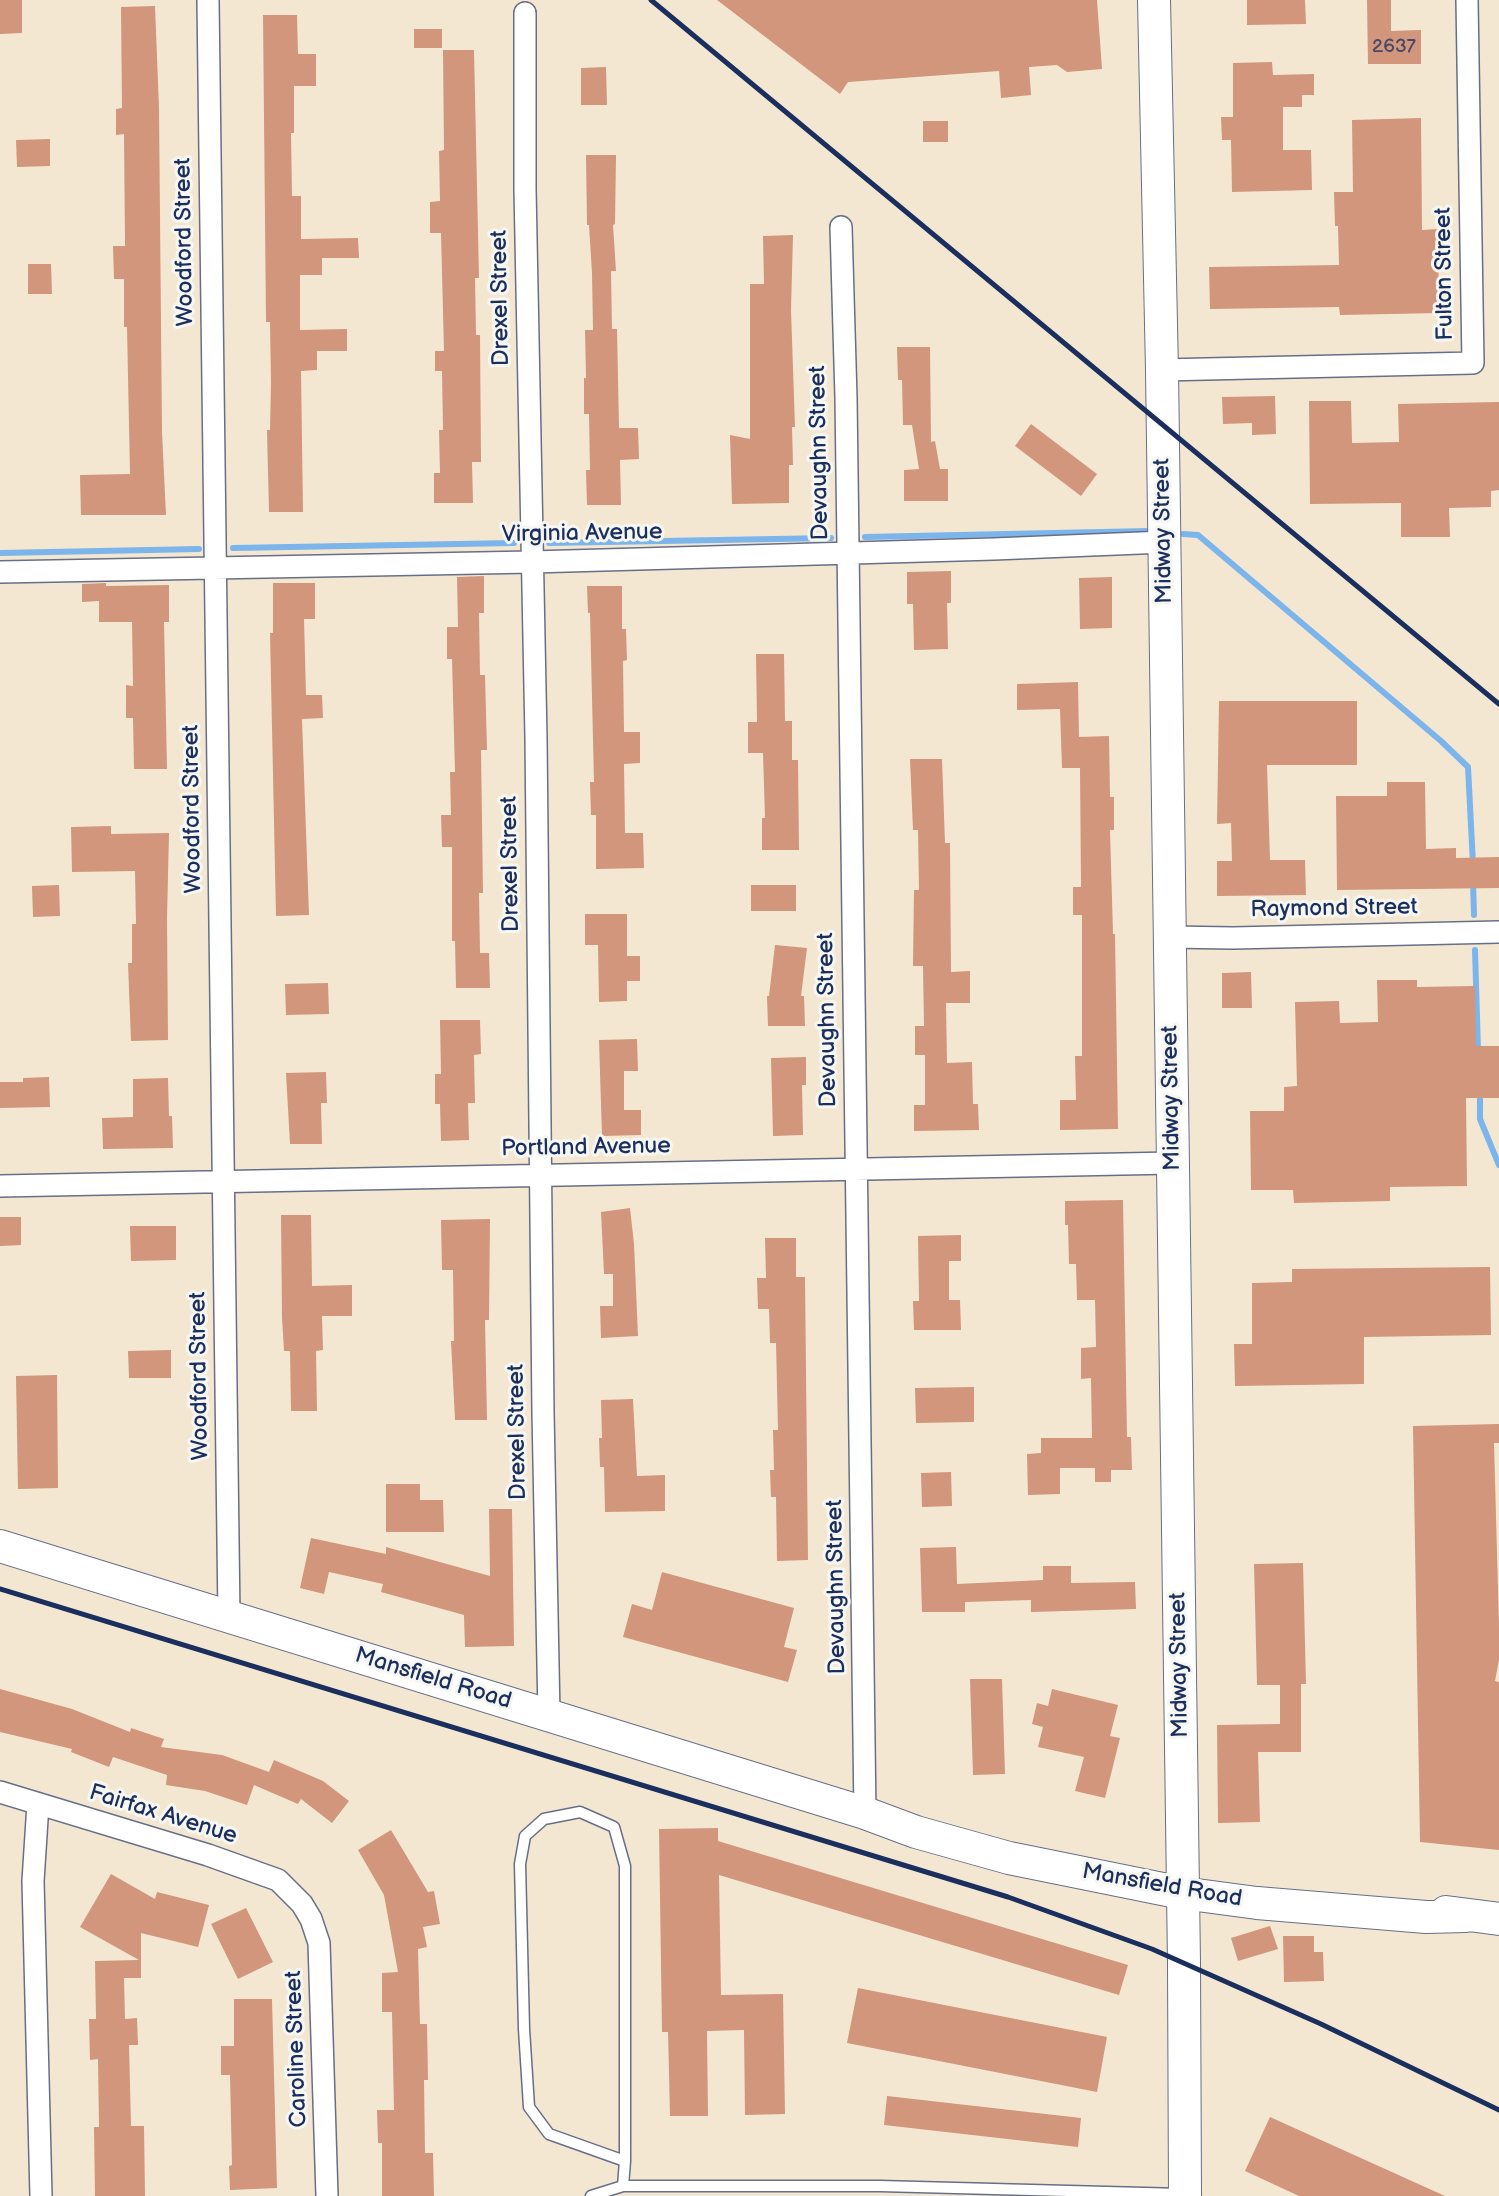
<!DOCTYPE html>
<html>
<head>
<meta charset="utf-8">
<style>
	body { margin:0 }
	canvas { display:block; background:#f3e7d2 }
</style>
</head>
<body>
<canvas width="1499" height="2196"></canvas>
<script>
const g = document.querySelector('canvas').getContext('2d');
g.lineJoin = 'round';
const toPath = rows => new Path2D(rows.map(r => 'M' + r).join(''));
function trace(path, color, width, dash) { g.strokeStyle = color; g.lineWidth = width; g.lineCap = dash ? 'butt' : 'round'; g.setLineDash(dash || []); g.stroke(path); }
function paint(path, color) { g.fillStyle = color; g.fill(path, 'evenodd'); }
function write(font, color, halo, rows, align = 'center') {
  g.font = font + ' "Balsamiq Sans",sans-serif'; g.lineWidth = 6; g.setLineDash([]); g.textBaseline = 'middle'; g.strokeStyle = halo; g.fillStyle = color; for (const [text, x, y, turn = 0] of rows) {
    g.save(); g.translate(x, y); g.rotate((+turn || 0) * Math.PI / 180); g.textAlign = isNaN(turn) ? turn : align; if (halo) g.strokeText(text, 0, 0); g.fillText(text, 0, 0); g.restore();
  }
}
const stream = toPath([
	[1183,534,1198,535,1441,741,1468,767,1473,864],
	[865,537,1148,531],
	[549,543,831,538],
	[233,548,514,543],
	[0,553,199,549],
	[1473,882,1474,915],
	[1475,950,1478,1051],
	[1480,1090,1480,1119,1499,1165]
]);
const building = toPath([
	[0,0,22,0,22,33,0,34],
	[717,0,1097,0,1102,69,1067,72,1057,65,1029,67,1031,95,1001,98,999,71,848,82,840,94],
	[1247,0,1305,0,1306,24,1247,25],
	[1367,0,1391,0,1391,31,1421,30,1421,64,1368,64],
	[155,6,159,108,162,432,166,515,81,515,80,475,130,474,127,327,124,327,124,279,114,279,113,246,125,246,124,134,116,135,116,109,122,108,121,7],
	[263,15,297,15,298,54,316,54,316,86,294,86,294,133,291,133,292,196,301,196,301,239,358,238,359,258,322,258,322,275,300,275,300,330,347,329,347,351,317,351,317,370,301,371,303,512,269,512,267,430,270,430,271,382,270,322,266,322],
	[414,29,442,29,442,48,414,48],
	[443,50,474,50,479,278,475,278,476,335,480,335,481,462,472,462,473,503,434,503,434,473,440,473,439,430,443,430,442,371,435,371,435,351,444,351,441,233,430,233,430,202,440,201,439,151,444,150],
	[1272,62,1273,75,1314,74,1314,95,1302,95,1302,107,1283,107,1283,150,1311,150,1312,190,1232,192,1231,140,1222,140,1221,117,1233,117,1233,63],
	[606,67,607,105,581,105,581,68],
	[1421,118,1422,230,1438,229,1439,313,1340,315,1339,307,1210,309,1209,267,1339,265,1338,226,1335,226,1334,192,1353,192,1352,120],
	[923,121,948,121,948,142,923,142],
	[50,139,50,166,17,167,16,140],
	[586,155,616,155,615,224,613,225,616,271,611,271,612,329,617,329,619,428,638,428,639,459,620,460,621,505,587,505,586,470,590,470,589,414,584,414,584,378,586,378,585,330,593,330,592,273,589,225,587,225],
	[793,235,791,310,795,427,792,427,793,465,789,465,789,503,732,504,730,435,750,439,750,284,764,284,763,236],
	[28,264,51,264,52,294,28,294],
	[897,347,930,347,931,442,935,441,940,469,948,469,948,501,904,501,904,470,919,469,912,425,903,425,902,380,898,380],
	[1275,396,1276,434,1252,435,1252,423,1223,424,1222,397],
	[1309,401,1351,401,1352,443,1399,442,1398,404,1499,402,1499,490,1491,491,1491,507,1449,508,1450,537,1401,537,1401,503,1310,504],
	[1031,424,1097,474,1081,496,1015,446],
	[951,571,951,603,947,603,948,649,914,650,913,604,907,604,907,572],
	[484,576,484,613,479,613,480,675,485,675,487,750,481,750,483,893,479,893,480,953,489,953,490,988,456,988,455,941,452,941,452,847,442,847,441,815,451,815,450,772,455,772,452,659,447,659,447,627,458,627,457,577],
	[1112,577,1112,628,1080,629,1079,578],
	[106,583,106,586,169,585,169,622,164,622,167,769,134,769,133,718,126,718,126,685,133,686,132,622,99,622,99,601,82,602,82,584],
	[273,583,315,583,315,619,304,619,306,695,322,695,323,718,302,719,309,915,276,916,270,633,273,633],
	[587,586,622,586,622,629,626,629,627,660,623,661,624,732,640,732,640,763,624,764,625,833,643,833,644,868,596,869,596,815,591,815,590,782,594,782,590,613,588,613],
	[756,654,784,654,785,721,792,721,792,760,798,760,799,850,762,850,762,818,765,818,763,753,748,753,748,722,757,722],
	[1078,682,1079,737,1109,736,1110,797,1114,797,1114,830,1110,830,1113,934,1115,934,1118,1129,1060,1130,1060,1100,1076,1100,1075,1056,1082,1056,1082,915,1073,915,1073,887,1081,887,1080,768,1062,768,1060,709,1017,710,1017,684],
	[1219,701,1357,701,1357,765,1267,765,1270,860,1305,860,1306,895,1217,896,1217,861,1232,861,1231,823,1217,824],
	[910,759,942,759,945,843,950,843,951,972,970,971,970,1003,946,1003,947,1063,972,1062,973,1104,978,1104,979,1130,914,1131,914,1105,925,1105,925,1055,915,1055,915,1026,924,1026,923,966,913,966,914,890,919,890,918,830,913,830],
	[1387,782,1425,782,1426,849,1456,848,1456,858,1499,857,1499,888,1337,890,1336,796,1387,796],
	[111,826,111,834,169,833,167,918,168,1040,131,1041,128,963,132,963,132,924,136,924,135,871,72,872,71,827],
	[59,885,60,916,33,917,32,886],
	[751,885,796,885,796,911,751,911],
	[585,914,627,914,627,956,640,956,640,981,627,981,627,1001,599,1002,598,945,585,945],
	[775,945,807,948,801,996,804,996,805,1026,768,1026,767,996,769,996],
	[1251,972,1252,1008,1222,1008,1222,973],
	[1377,980,1417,980,1417,987,1475,986,1476,1046,1499,1046,1499,1098,1466,1098,1467,1186,1390,1187,1390,1201,1294,1203,1293,1190,1251,1190,1250,1111,1284,1111,1284,1087,1297,1086,1295,1002,1339,1001,1340,1023,1378,1022],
	[328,983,329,1014,286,1015,285,984],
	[440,1020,480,1020,481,1054,474,1055,475,1103,468,1103,469,1140,441,1141,440,1104,435,1104,435,1074,441,1074],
	[637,1039,638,1071,624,1071,624,1110,641,1110,641,1135,602,1136,599,1040],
	[806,1057,806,1085,802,1085,803,1135,773,1136,771,1058],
	[326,1072,327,1103,321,1103,322,1144,290,1144,286,1073],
	[49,1077,50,1107,0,1108,0,1082,23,1082,23,1078],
	[168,1078,169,1116,172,1116,173,1148,103,1149,102,1118,133,1117,133,1079],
	[1123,1200,1127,1437,1131,1437,1132,1470,1111,1470,1111,1482,1095,1482,1095,1468,1060,1468,1060,1494,1028,1495,1027,1454,1041,1453,1041,1438,1092,1438,1091,1378,1081,1379,1081,1348,1096,1347,1095,1300,1077,1300,1076,1264,1069,1264,1068,1225,1065,1225,1065,1201],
	[630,1208,634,1244,638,1336,601,1338,600,1306,613,1306,613,1274,604,1274,601,1212],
	[281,1215,311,1215,312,1286,352,1285,352,1316,322,1316,323,1350,316,1351,317,1411,291,1411,290,1351,284,1351,282,1317],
	[0,1217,21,1217,21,1245,0,1246],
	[490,1219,489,1320,485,1320,487,1420,455,1420,451,1341,454,1341,453,1270,442,1270,441,1220],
	[130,1226,176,1226,176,1260,131,1261],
	[961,1235,961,1261,949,1261,949,1300,960,1300,961,1330,914,1330,913,1301,919,1301,918,1236],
	[765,1238,796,1238,796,1277,805,1277,808,1560,777,1561,776,1497,771,1497,770,1470,774,1470,773,1430,778,1430,776,1343,770,1343,769,1309,758,1309,757,1278,766,1278],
	[1490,1267,1491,1335,1364,1337,1364,1384,1235,1386,1234,1344,1252,1344,1252,1283,1292,1282,1292,1269],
	[171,1350,171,1378,129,1378,128,1351],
	[57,1375,58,1488,18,1489,16,1376],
	[974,1387,974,1422,916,1423,915,1388],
	[633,1399,637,1476,665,1475,665,1511,605,1512,604,1467,600,1467,599,1438,602,1438,601,1400],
	[1499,1424,1499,1443,1494,1443,1499,1626,1499,1660,1495,1681,1499,1682,1499,1850,1420,1842,1413,1426],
	[951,1472,952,1506,922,1507,921,1473],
	[386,1484,420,1484,420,1500,443,1500,444,1532,386,1532],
	[489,1509,512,1509,514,1646,465,1647,464,1615,381,1592,383,1584,329,1572,324,1594,300,1588,311,1538,386,1554,386,1547,490,1576],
	[956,1547,957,1584,1043,1580,1043,1566,1071,1566,1071,1583,1135,1582,1136,1609,1031,1612,1031,1600,965,1602,965,1612,922,1612,920,1548],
	[1303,1563,1306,1684,1301,1684,1301,1752,1258,1752,1260,1822,1218,1823,1217,1725,1280,1724,1280,1685,1257,1685,1254,1564],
	[662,1572,794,1608,784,1647,797,1650,788,1682,623,1637,632,1604,652,1610],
	[970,1679,1002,1679,1005,1774,973,1775],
	[0,1689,72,1709,130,1732,131,1728,164,1739,161,1747,222,1755,269,1772,274,1760,323,1781,349,1801,332,1823,301,1799,298,1804,254,1785,247,1805,205,1791,166,1785,167,1775,113,1757,109,1767,71,1752,72,1749,0,1732],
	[1052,1689,1118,1705,1110,1736,1120,1738,1105,1798,1075,1791,1084,1757,1038,1747,1043,1727,1032,1724,1037,1703,1048,1706],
	[718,1828,718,1841,1128,1965,1119,1995,719,1875,721,1995,783,1994,785,2114,745,2115,744,2030,707,2031,708,2116,670,2116,668,2032,662,2032,659,1829],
	[391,1830,428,1892,434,1891,440,1924,423,1927,427,1947,418,1949,420,2024,427,2024,428,2080,424,2080,425,2153,433,2153,434,2196,382,2196,382,2143,378,2143,377,2110,394,2110,392,2012,382,2012,382,1973,398,1972,384,1895,358,1850],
	[111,1874,155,1899,157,1892,209,1905,198,1947,141,1933,141,1978,124,1978,125,2019,137,2018,138,2045,129,2045,131,2126,144,2126,145,2196,95,2196,94,2127,99,2127,98,2059,90,2060,89,2019,96,2019,95,1961,139,1960,80,1927],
	[246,1908,273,1962,238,1979,211,1924],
	[1270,1926,1278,1949,1238,1961,1231,1938],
	[1283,1936,1314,1936,1314,1952,1323,1952,1324,1981,1284,1982],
	[858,1988,1107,2037,1097,2092,847,2043],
	[234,1999,272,1999,277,2188,230,2190,229,2166,232,2165,230,2075,221,2075,221,2046,234,2046],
	[887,2096,1081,2118,1078,2147,884,2125],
	[1270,2117,1445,2196,1299,2196,1245,2171]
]);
const lane = toPath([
	[623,2186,625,2161,625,1866,614,1827,580,1812,544,1819,525,1836,520,1864,524,2029,529,2107,549,2134,625,2161],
	[591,2196,623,2186,880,2186,1182,2194]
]);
const street = toPath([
	[208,0,229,1616],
	[525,13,525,189,536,738,543,1412,549,1715],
	[841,227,846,398,865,1813],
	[1162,370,1473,363,1467,0],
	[0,572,532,562,994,549,1165,542],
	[1170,937,1233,938,1499,932],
	[0,1186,1173,1163],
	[0,1792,208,1855,278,1880,302,1904,311,1919,319,1943,327,2196],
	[38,1804,33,1881,41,2196]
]);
const secondary = toPath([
	[1154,0,1162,370,1184,1963,1185,2196],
	[0,1546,865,1813,916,1832,1009,1858,1182,1893,1257,1903,1426,1917,1466,1916],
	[1446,1912,1499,1919]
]);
const rail = toPath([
	[651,0,1499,704],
	[0,1589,1008,1897,1152,1949,1321,2024,1499,2110]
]);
const numberNames = [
	["2637",1394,47]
];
const streetNames = [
	["Woodford Street",185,242,-91],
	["Fulton Street",1445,274,-91],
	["Drexel Street",501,298,-91],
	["Devaughn Street",820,453,-91],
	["Midway Street",1164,531,-91],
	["Virginia Avenue",582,534,-1],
	["Woodford Street",193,809,-91],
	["Drexel Street",511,864,-91],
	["Raymond Street",1334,909,-1],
	["Devaughn Street",828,1020,-91],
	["Midway Street",1172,1098,-91],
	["Portland Avenue",586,1148,-1],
	["Woodford Street",200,1376,-91],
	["Drexel Street",518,1432,-91],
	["Devaughn Street",837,1587,-91],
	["Midway Street",1180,1665,-91],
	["Mansfield Road",433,1679,17],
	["Fairfax Avenue",163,1815,17],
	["Mansfield Road",1162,1886,10],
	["Caroline Street",297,2049,-92]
];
trace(stream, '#7cb4ec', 6);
paint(building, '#d1967c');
trace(lane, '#676f87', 13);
trace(street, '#676f87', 24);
trace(secondary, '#676f87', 34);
trace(lane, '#fff', 10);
trace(street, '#fff', 21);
trace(secondary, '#fff', 32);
trace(rail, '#1b2f5e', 5);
write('19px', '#484966', null, numberNames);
write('23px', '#1b2f5e', '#f6f6f2', streetNames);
</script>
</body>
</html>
